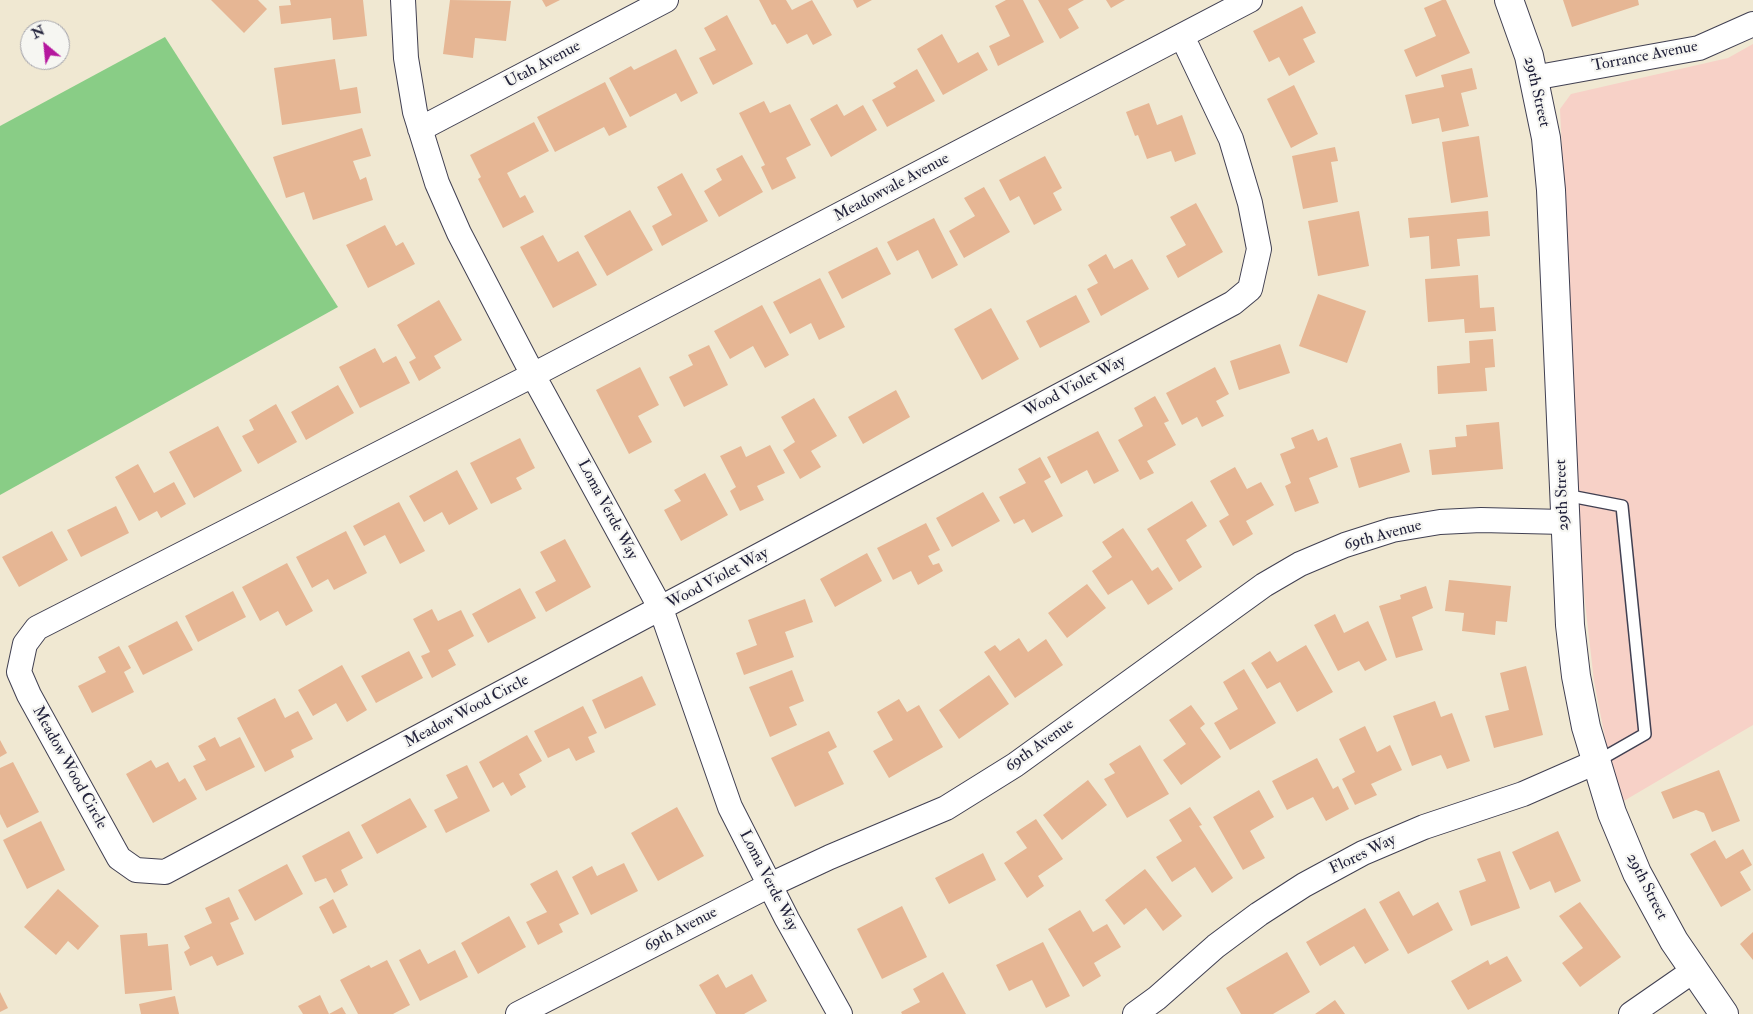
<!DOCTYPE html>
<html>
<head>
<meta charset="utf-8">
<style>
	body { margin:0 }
	#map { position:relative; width:1753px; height:1014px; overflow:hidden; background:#f0e8d2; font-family:"IM FELL Double Pica",serif }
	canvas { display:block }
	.north { position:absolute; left:20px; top:20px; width:50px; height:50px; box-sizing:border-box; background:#f6f6f2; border:1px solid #a1a1a9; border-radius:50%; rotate:332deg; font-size:14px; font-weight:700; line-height:20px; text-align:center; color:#22223b }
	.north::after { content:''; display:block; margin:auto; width:18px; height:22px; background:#b5179e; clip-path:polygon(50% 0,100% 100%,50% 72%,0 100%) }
</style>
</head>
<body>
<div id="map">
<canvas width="1753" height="1014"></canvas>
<div class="north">N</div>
</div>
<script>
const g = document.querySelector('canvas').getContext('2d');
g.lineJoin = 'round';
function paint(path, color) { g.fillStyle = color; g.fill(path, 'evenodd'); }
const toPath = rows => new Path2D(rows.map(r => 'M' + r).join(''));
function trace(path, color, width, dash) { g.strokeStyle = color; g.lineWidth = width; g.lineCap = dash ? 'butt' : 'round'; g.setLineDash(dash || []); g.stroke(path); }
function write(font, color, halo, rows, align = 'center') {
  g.font = font + ' "IM FELL Double Pica",serif'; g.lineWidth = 4.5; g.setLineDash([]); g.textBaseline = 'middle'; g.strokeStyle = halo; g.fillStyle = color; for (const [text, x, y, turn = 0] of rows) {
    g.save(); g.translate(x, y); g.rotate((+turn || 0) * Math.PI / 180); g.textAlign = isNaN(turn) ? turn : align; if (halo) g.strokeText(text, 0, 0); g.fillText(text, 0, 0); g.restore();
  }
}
const built = toPath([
	[1753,44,1753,725,1622,802,1606,743,1594,681,1582,576,1560,109,1571,94,1728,58]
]);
const green = toPath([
	[165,37,338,307,0,495,0,126]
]);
const building = toPath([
	[211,0,258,0,267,9,244,33],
	[290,0,363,0,367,36,333,40,331,18,281,24,279,6,291,5],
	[450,0,511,1,506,41,475,38,473,58,443,54],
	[542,0,560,0,546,7],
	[759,0,786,0,792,10,812,0,832,35,813,45,807,34,787,44,775,24,772,25],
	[853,0,872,0,857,8],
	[1006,0,1023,0,1044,42,998,66,989,46,1010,36,995,6],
	[1038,0,1084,0,1068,9,1079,28,1060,39],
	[1106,0,1125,0,1111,8],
	[1442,0,1446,0,1470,53,1416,77,1404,50,1436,36,1424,8],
	[1563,0,1638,0,1639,5,1572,27],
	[1302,6,1316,33,1303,39,1315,62,1289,76,1279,57,1269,62,1253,31],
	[727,15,753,64,713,85,699,58,716,50,704,28],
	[942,34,958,63,978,52,988,70,943,95,917,49],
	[676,49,698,93,681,102,676,93,630,117,609,78,631,66,634,70],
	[335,59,340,90,357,87,361,113,282,125,274,68],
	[1472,68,1477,89,1461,93,1469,126,1442,132,1439,118,1412,124,1405,95,1444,87,1441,75],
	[917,69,935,101,887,127,872,100,896,87,893,83],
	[605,82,627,127,609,136,604,127,555,152,537,117],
	[1294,85,1318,134,1291,148,1267,99],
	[764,101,770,113,790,104,811,145,786,158,796,178,772,190,761,167,765,165,739,113],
	[1149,103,1157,125,1182,115,1196,154,1175,162,1171,151,1147,159,1138,135,1135,136,1126,112],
	[837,104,844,116,863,105,877,130,831,157,810,119],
	[534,122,549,151,507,173,520,198,525,195,534,212,503,228,478,179,481,177,470,155],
	[362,128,371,156,353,161,360,180,366,177,373,200,313,220,304,192,286,198,273,157],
	[1479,136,1488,197,1451,203,1442,142],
	[1335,147,1338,161,1331,162,1338,202,1303,209,1292,156],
	[742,155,763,192,719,217,704,191,722,180,716,169],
	[1045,156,1062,188,1053,193,1062,210,1034,225,1019,196,1010,201,999,180],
	[682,173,708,221,662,246,652,226,672,215,657,187],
	[984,187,1010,232,964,258,949,231,975,216,964,198],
	[1196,203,1223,252,1178,278,1166,256,1186,245,1170,217],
	[630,210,653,250,607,276,584,236],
	[1359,211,1369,266,1318,276,1308,221],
	[1488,211,1490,236,1457,239,1460,266,1431,269,1429,236,1410,238,1408,218],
	[934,218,958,265,932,279,918,250,897,261,887,242],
	[385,225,396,246,403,242,415,264,368,288,346,245],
	[543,235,558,262,578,251,597,285,553,308,520,247],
	[877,247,891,274,842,299,828,272],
	[1106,254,1114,269,1132,259,1149,289,1101,316,1087,289,1098,283,1088,265],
	[1478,275,1480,308,1494,307,1496,331,1465,333,1464,319,1428,322,1425,279],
	[820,278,845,327,819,340,811,323,790,334,773,302],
	[1318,294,1366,311,1347,363,1299,346],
	[1076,295,1090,322,1040,348,1026,321],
	[439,300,462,340,434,356,441,368,419,381,409,362,416,358,397,325],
	[762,305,789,355,765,368,753,346,730,359,714,331],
	[991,308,1019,359,982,380,954,329],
	[1493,339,1495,367,1485,368,1487,391,1438,394,1437,366,1470,363,1469,341],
	[1280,344,1290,373,1239,390,1230,361],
	[709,345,728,385,684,407,669,377,693,365,688,355],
	[375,348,383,363,396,356,410,383,360,408,339,367],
	[640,367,659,405,638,416,652,442,629,454,596,390],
	[1215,367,1229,394,1216,401,1224,416,1202,427,1197,417,1182,425,1166,393],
	[338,385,354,413,306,440,291,412],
	[896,390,910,417,863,444,848,417],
	[1155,396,1169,421,1164,423,1176,445,1147,461,1154,473,1140,480,1118,440,1143,426,1134,408],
	[814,398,837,436,811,451,821,467,800,479,783,450,795,442,781,417],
	[276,404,297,442,258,464,242,436,254,430,249,420],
	[1499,422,1503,469,1432,475,1429,450,1456,447,1455,437,1467,436,1466,425],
	[218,426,242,471,194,498,169,452],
	[1313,429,1318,441,1327,437,1338,467,1309,478,1319,503,1295,512,1285,486,1291,483,1280,454,1295,448,1291,438],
	[1098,431,1119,471,1094,484,1087,470,1061,484,1047,457],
	[520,438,535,468,516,478,522,489,491,504,470,463],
	[1401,443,1410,472,1359,488,1350,458],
	[770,445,785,473,757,486,764,500,740,511,730,491,736,487,720,456,741,446,746,457],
	[1040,457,1051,477,1044,481,1063,516,1032,533,1024,519,1014,524,999,497,1026,483,1018,469],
	[138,464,154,493,174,482,186,504,161,518,157,511,139,521,115,477],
	[1235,467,1247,489,1261,482,1274,505,1246,521,1253,534,1233,546,1219,521,1229,515,1210,481],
	[457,470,478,509,449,525,442,512,424,522,409,496],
	[705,473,728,515,681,541,664,510,681,501,674,490],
	[983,492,1000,521,952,547,936,518],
	[1192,501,1207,526,1186,540,1202,567,1179,582,1147,529],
	[399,502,425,551,400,564,385,535,364,546,353,526],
	[116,506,129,533,81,557,67,530],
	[926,523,940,550,928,556,933,565,939,563,943,571,918,585,911,571,893,580,877,548],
	[1123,528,1152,571,1158,567,1173,589,1148,605,1132,580,1108,595,1092,571,1112,557,1102,542],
	[52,531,68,560,19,587,2,557],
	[346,531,367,573,334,590,328,579,312,588,296,557],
	[565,539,591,587,546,612,535,592,556,581,540,552],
	[867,553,882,581,835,607,820,579],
	[287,563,313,611,286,626,278,611,260,621,242,587],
	[1449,580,1511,586,1507,622,1496,621,1495,635,1462,631,1464,613,1445,611],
	[1087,584,1106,608,1067,638,1048,613],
	[1426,586,1433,608,1412,617,1423,650,1396,658,1379,606,1401,599,1400,595],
	[520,588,536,618,488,643,472,614],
	[233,591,246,617,198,642,185,616],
	[805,599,813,622,785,632,794,657,744,675,736,653,757,645,748,620],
	[432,609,438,621,461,610,474,636,448,650,456,665,432,678,421,656,430,652,413,619],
	[1335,614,1344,633,1368,621,1387,660,1365,671,1359,661,1338,671,1314,625],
	[177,621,193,650,143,675,128,646],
	[1019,638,1028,652,1046,639,1063,665,1015,698,984,652,995,645,1000,651],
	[1306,645,1333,692,1297,712,1280,682,1267,689,1251,663,1270,651,1277,662],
	[119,646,131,668,124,672,134,692,92,713,78,686,106,672,98,657],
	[409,651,423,678,376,703,361,676],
	[342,665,367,710,347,722,336,703,313,716,298,690],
	[1526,666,1543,735,1494,748,1485,716,1509,710,1500,673],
	[1244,669,1276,723,1230,750,1214,723,1238,709,1223,682],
	[792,670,804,701,789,707,797,725,770,737,749,687],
	[989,675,1009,704,959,739,939,710],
	[642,676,656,705,605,729,592,700],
	[275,698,285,718,298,711,313,739,291,750,294,757,265,772,237,718],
	[899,699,907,712,919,705,943,747,889,778,873,751,893,740,877,712],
	[1435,701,1441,717,1452,713,1470,761,1447,769,1441,755,1412,766,1393,716],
	[1191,705,1205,724,1200,728,1221,757,1181,785,1163,760,1186,744,1169,720],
	[583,706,597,733,588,737,595,752,576,761,569,748,548,758,534,731],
	[1365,726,1377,752,1390,745,1402,770,1371,784,1377,795,1355,805,1342,779,1355,772,1339,739],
	[829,731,837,747,828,752,844,784,795,807,771,758],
	[527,735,542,761,519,774,526,787,511,796,503,782,493,788,479,762],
	[215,737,220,747,240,737,255,767,206,791,193,766,206,760,198,746],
	[0,740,7,753,0,757],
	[1140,745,1169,794,1127,818,1104,779,1115,773,1109,764],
	[1317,758,1333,789,1338,786,1349,809,1326,821,1313,797,1287,810,1272,781],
	[151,760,156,768,168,762,179,782,185,778,197,799,153,823,126,774],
	[13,762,39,812,7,828,0,814,0,768],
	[467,765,490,811,446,833,434,810,458,798,446,775],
	[1719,770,1740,821,1712,832,1704,813,1696,810,1673,819,1661,792],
	[1088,780,1107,805,1062,840,1043,815],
	[1259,790,1274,817,1250,831,1265,858,1243,870,1213,817],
	[410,798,427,827,377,854,361,825],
	[677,807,704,856,658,881,631,833],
	[1190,807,1202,825,1199,826,1233,878,1212,893,1195,867,1172,882,1156,857,1182,841,1169,820],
	[1036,819,1063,859,1038,876,1044,886,1027,898,1004,863,1027,848,1016,832],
	[41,821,65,870,27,889,3,840],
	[349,831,363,858,341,870,348,885,334,893,326,878,315,882,302,856],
	[1558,831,1581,881,1555,893,1550,881,1530,890,1512,852],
	[1715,840,1726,859,1743,849,1752,865,1740,872,1751,890,1721,907,1690,854],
	[1500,851,1520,908,1471,926,1459,891,1486,881,1477,859],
	[983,853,996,880,949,904,935,878],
	[624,863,638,891,591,915,572,877,592,866,597,876],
	[287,864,303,894,255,921,238,890],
	[1145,869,1182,916,1163,931,1146,908,1124,925,1105,900],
	[557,870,579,914,559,924,563,932,538,945,526,922,547,912,530,884],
	[58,889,99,926,78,950,68,941,56,955,24,927],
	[1399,891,1413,916,1438,902,1453,930,1408,954,1379,902],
	[229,897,239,919,230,923,244,954,217,966,212,956,190,966,184,952,190,948,184,936,212,923,205,908],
	[333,899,347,927,333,934,319,907],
	[1580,902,1621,957,1580,987,1562,963,1583,948,1559,916],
	[902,906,927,957,882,979,857,929],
	[1365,908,1389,950,1365,964,1354,946,1320,966,1306,942],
	[1080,910,1093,932,1107,924,1121,947,1094,963,1101,976,1083,987,1048,929],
	[509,916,526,947,478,974,461,943],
	[1753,932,1753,960,1740,944],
	[147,933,148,946,168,944,172,990,125,994,120,935],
	[1043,942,1070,996,1046,1008,1032,980,1009,991,996,965],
	[420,949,428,964,455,950,468,977,420,1001,399,960],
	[1287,952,1310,992,1273,1014,1241,1014,1226,988],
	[1507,956,1522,981,1468,1010,1451,981,1488,960,1490,965],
	[387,960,410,1005,393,1014,358,1014,340,980,369,965,371,968],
	[943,972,966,1014,902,1014,901,1012,920,1002,913,989],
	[718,974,726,988,752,974,767,1001,744,1014,716,1014,699,985],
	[0,992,8,1008,0,1012],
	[320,995,329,1014,342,1007,346,1014,303,1014,298,1006],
	[175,996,179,1014,141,1014,139,1004],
	[1335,1000,1345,1014,1315,1014]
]);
const service = toPath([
	[1565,495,1622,506,1645,734,1596,762]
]);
const minor = toPath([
	[403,0,406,58,415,112,437,183,459,233,533,375,661,609,730,807,787,919,840,1014],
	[1182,36,1231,139,1250,203,1259,249,1250,289,1233,303,165,872,136,870,119,858,29,695,19,672,25,644,37,628,533,375,1250,0],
	[1533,78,1699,48,1753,24],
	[420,129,666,0],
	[518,1014,770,885,830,857,946,808,1015,765,1264,585,1300,564,1345,545,1392,530,1440,522,1481,520,1564,522],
	[1135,1014,1157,998,1216,946,1259,914,1304,885,1363,853,1424,827,1523,794,1596,762],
	[1631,1014,1693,971]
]);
const tertiary = toPath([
	[1509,0,1529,56,1546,138,1551,190,1570,625,1576,676,1586,727,1612,813,1637,873,1674,941,1724,1014]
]);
const streetNames = [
	["Torrance Avenue",1645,57,-11],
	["Utah Avenue",543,65,-28],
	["29th Street",1536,92,77],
	["Meadowvale Avenue",892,188,-28],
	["Wood Violet Way",1075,387,-28],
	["29th Street",1563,495,-92],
	["Loma Verde Way",607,510,62],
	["69th Avenue",1383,536,-15],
	["Wood Violet Way",718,579,-28],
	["Meadow Wood Circle",467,712,-28],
	["69th Avenue",1040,746,-35],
	["Meadow Wood Circle",69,768,61],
	["Flores Way",1363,855,-26],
	["Loma Verde Way",768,881,63],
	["29th Street",1646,887,63],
	["69th Avenue",681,930,-27]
];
paint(built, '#f7d1c7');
paint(green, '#89cd86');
paint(building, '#e6b694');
trace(service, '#414052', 14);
trace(minor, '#414052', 26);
trace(tertiary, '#414052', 30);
trace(service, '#fff', 11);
trace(minor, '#fff', 24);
trace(tertiary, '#fff', 28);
write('16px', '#22223b', '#f6f6f2', streetNames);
</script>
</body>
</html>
